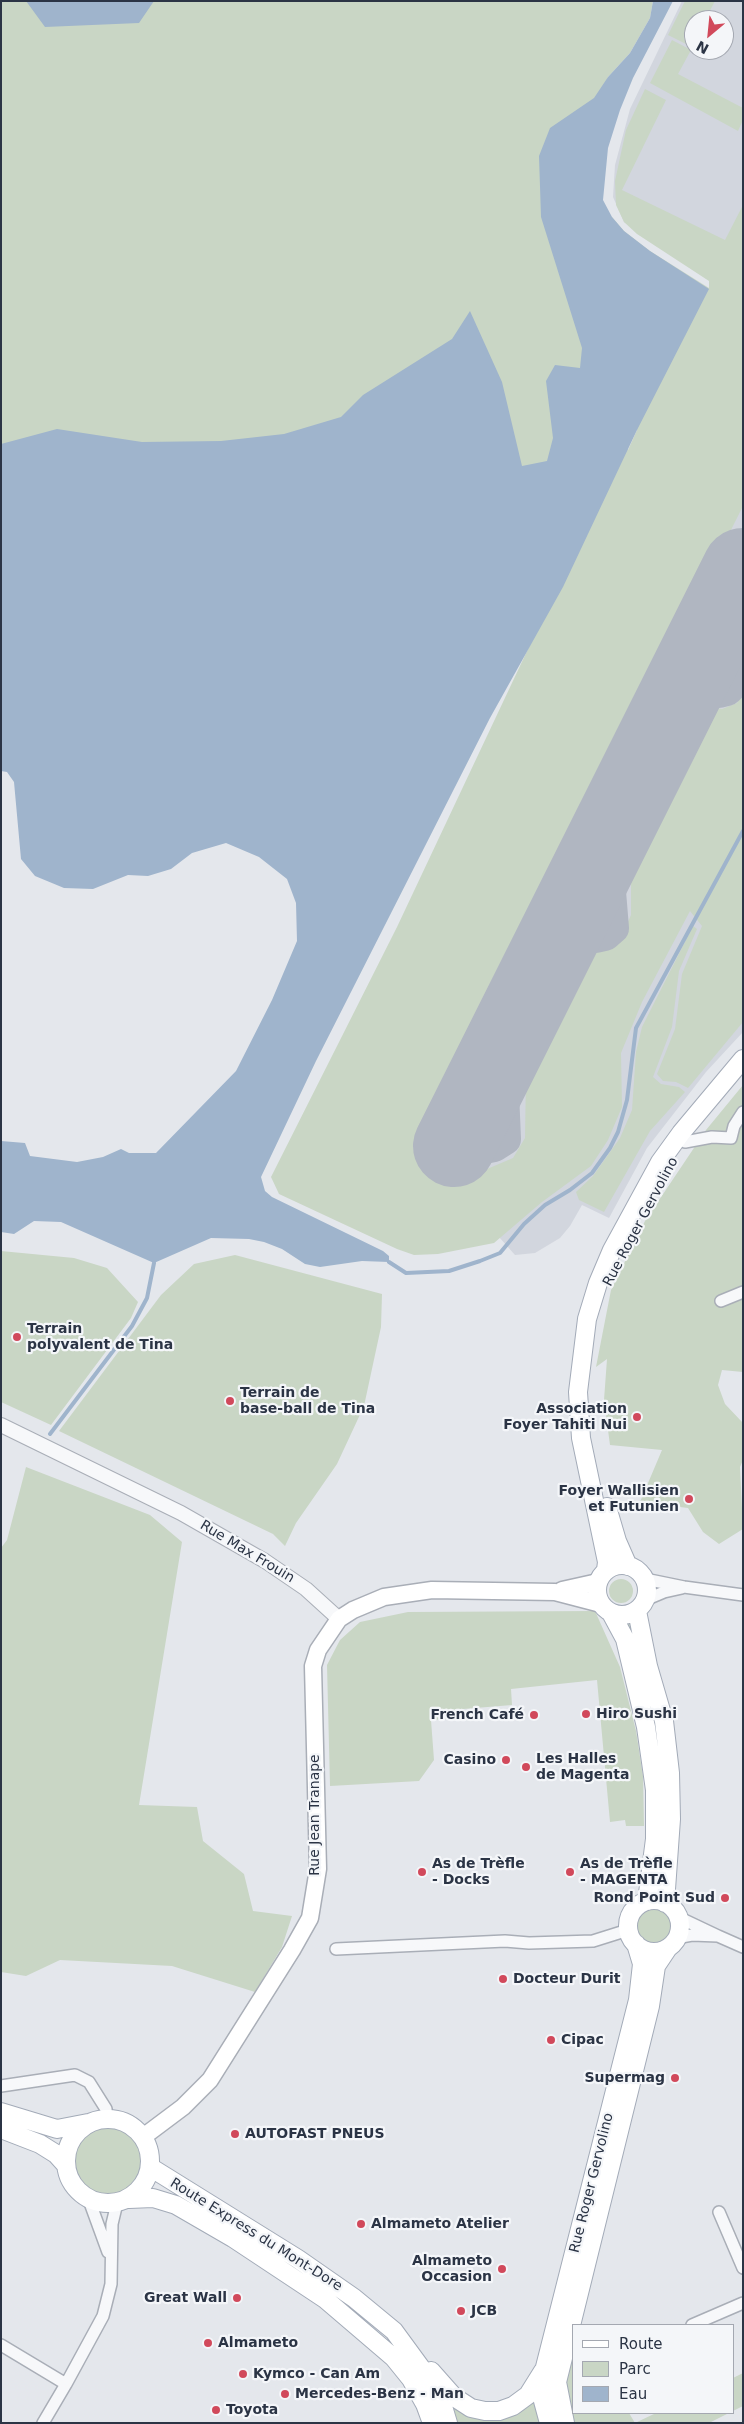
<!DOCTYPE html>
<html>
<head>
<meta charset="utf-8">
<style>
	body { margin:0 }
	#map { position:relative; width:744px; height:2424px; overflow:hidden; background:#e4e7ec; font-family:"DejaVu Sans",sans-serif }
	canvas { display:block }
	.frame { position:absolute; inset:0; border:2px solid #2b3445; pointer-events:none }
	.legend { position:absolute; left:572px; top:2324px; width:162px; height:90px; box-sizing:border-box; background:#f4f6f9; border:1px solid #a4a8b1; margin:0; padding:6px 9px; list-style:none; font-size:15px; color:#2b3445 }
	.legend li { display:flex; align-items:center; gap:10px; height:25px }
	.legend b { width:25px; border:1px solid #a4a8b1 }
	.north { position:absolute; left:684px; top:10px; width:50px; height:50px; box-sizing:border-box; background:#f4f6f9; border:1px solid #a4a8b1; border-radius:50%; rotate:208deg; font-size:14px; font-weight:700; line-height:20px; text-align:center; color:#2b3445 }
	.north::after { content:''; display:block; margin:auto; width:18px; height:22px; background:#d1495b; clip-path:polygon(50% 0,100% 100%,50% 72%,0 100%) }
</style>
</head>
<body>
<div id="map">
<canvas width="744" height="2424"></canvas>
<div class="frame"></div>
<ul class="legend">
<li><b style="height:6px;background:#fff"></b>Route</li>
<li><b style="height:14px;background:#c9d6c5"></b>Parc</li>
<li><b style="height:14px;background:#9fb4cc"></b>Eau</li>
</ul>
<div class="north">N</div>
</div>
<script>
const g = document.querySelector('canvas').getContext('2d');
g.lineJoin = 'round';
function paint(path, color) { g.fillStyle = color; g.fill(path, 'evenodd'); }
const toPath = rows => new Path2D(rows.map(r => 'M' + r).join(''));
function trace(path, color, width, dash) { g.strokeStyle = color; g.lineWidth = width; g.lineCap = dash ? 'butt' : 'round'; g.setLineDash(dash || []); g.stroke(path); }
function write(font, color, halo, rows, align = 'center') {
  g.font = font + ' "DejaVu Sans",sans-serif'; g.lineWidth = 4.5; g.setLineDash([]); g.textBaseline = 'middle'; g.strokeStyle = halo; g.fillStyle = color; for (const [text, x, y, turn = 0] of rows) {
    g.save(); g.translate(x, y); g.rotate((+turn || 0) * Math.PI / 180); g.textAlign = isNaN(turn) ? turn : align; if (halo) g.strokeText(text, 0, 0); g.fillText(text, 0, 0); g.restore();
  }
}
const built = toPath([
	[682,1,743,1,743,1032,706,1072,647,1148,609,1218,582,1205,570,1226,560,1238,535,1253,515,1255,499,1237,302,1119,722,278,638,232,624,222,613,197,615,165,630,109],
	[694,20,724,20,724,50,694,50]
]);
const green = toPath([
	[1,1,653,1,650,18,630,53,608,77,593,131,628,450,637,430,612,217,624,231,650,251,709,288,709,281,637,234,624,222,616,205,615,181,621,153,626,130,645,89,666,100,622,190,725,240,743,205,743,506,425,1140,487,1169,513,1158,525,1138,526,1075,580,959,619,942,631,915,631,862,708,706,722,709,737,703,743,693,743,1022,688,1088,676,1082,663,1081,657,1074,675,1029,682,974,702,926,690,911,642,1002,621,1053,622,1107,608,1140,591,1166,542,1202,494,1243,438,1254,414,1255,397,1249,279,1194,271,1177,397,927,536,632,1,461],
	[685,1,715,1,705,20,694,20,694,43,692,47,668,35],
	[672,40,691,50,678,74,743,108,743,120,738,131,650,83],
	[693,926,697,929,679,971,672,1027,653,1077,661,1084,679,1087,685,1092,650,1131,604,1212,579,1200,576,1192,593,1176,620,1138,632,1110,636,1052,642,1027],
	[743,1085,743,1372,722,1370,718,1385,725,1404,743,1423,743,1460,740,1467,743,1529,719,1544,703,1532,688,1508,640,1502,662,1450,610,1445,604,1400,607,1359,596,1367,611,1290,645,1221,706,1130],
	[1,1251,74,1258,107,1268,138,1302,131,1318,51,1425,1,1402],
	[235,1255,382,1294,381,1327,364,1406,337,1464,296,1523,285,1546,273,1534,59,1431,161,1295,194,1264],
	[26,1467,150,1515,182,1542,139,1805,197,1807,203,1841,244,1874,253,1911,292,1916,282,1947,255,1992,172,1966,60,1960,26,1976,1,1972,1,1548,7,1540],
	'609 1591a12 12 0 1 1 24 0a12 12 0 1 1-24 0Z',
	[595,1611,620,1667,636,1731,643,1776,644,1826,626,1826,625,1820,610,1822,597,1680,511,1689,512,1705,451,1710,451,1719,431,1720,434,1760,419,1781,330,1786,327,1665,340,1640,360,1622,408,1612],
	[634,1619,664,1721,670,1906,678,1917,718,1936,677,1938,668,1948,573,2340,573,2413,629,2413,635,2423,656,2413,729,2413,709,2423,448,2423,442,2403,499,2411,544,2371,638,2000,628,1923,634,1909,640,1905,655,1839,625,1621],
	'72 2160a36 36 0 1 1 72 0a36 36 0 1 1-72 0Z',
	[743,2373,743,2406,733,2411,733,2378]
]);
const water = toPath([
	[26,1,154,1,139,23,45,27],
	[653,1,673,1,633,78,620,110,608,148,603,200,612,217,624,231,650,251,709,289,637,430,563,587,490,718,316,1061,261,1177,265,1191,272,1197,383,1251,389,1256,389,1262,362,1261,320,1267,305,1264,282,1249,264,1242,249,1239,211,1238,154,1263,61,1222,34,1221,14,1234,1,1232,1,1141,25,1143,30,1156,77,1162,103,1157,121,1149,129,1153,156,1153,236,1071,272,1000,297,941,296,903,287,879,259,857,226,843,192,853,171,869,148,876,128,875,93,889,64,888,35,876,21,859,14,782,7,772,1,771,1,444,57,429,142,442,221,441,284,434,341,417,363,395,452,339,470,311,502,382,522,466,547,461,553,438,546,381,555,365,580,368,582,348,541,217,539,156,550,128,594,98,608,77,630,53,650,18]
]);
const stream = toPath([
	[389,1262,406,1273,449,1271,480,1261,500,1253,524,1224,545,1205,570,1190,592,1173,610,1148,618,1132,627,1100,636,1028,743,831],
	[50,1434,132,1326,147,1298,154,1263]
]);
const taxiway = toPath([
	[706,642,695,649,690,657,689,666,691,675,699,686,706,690,719,692,727,690,735,682,728,599],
	[584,887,573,895,568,902,566,912,568,921,576,931,584,935,596,937,605,935,613,928,606,843],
	[481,1093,466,1106,462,1116,463,1126,468,1138,473,1144,484,1148,494,1146,505,1139,502,1069,505,1045]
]);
const runway = toPath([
	[454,1146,743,569]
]);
const minor = toPath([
	[685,1142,712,1137,731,1138,734,1126,743,1112],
	[721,1301,743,1292],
	[645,1579,684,1587,743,1595],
	[645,1600,664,1592,682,1588],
	[718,1936,743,1947],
	[676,1938,692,1935,718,1936,678,1917],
	[336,1949,505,1941,529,1943,593,1941,628,1930],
	[1,2086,75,2075,89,2082,106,2109,107,2119],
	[89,2200,108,2252],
	[719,2212,743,2268],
	[692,2325,743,2303],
	[1,2345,66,2384,103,2316,111,2284,112,2224,117,2203],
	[43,2423,66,2384]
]);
const tertiary = toPath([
	[1,1425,181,1513,265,1561,306,1589,339,1619]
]);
const secondary = toPath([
	[562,1590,598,1582],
	[143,2137,183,2107,210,2080,292,1950,310,1918,318,1869,313,1666,318,1650,339,1619,353,1610,384,1597,432,1590,555,1592,601,1604]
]);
const primary = toPath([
	[607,1507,617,1541,628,1566],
	'597 1590a25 25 0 1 1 50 0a25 25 0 1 1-50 0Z',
	[606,1570,607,1562,581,1438,578,1392,587,1319,598,1283,612,1250,660,1162,681,1133,743,1059],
	[637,1611,648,1666,664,1721,670,1773,671,1819,665,1903],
	[611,1613,625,1639,646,1727,655,1790,655,1839,647,1901],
	'628 1926a26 26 0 1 1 52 0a26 26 0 1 1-52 0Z',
	[1,2112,57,2129,88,2123],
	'66 2161a42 42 0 1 1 84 0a42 42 0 1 1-84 0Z',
	[1,2129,40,2144,56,2154,65,2164],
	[150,2167,298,2259,354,2298,394,2331,424,2372,442,2403,448,2423],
	[129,2199,153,2198,176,2205,233,2238,325,2299,394,2358,411,2379,425,2404,432,2423],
	[431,2371,454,2397,471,2408,485,2411,499,2411,513,2406,528,2395,543,2371],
	[549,2423,543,2401,544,2371,638,2000,642,1964,636,1944],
	[565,2423,557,2382,650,2006,656,1966,668,1948]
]);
const markers = [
	[17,1337,5,"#d1495b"],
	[230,1401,5,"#d1495b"],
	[637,1417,5,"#d1495b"],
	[689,1499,5,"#d1495b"],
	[586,1714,5,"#d1495b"],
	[534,1715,5,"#d1495b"],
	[506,1760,5,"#d1495b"],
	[526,1767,5,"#d1495b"],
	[422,1872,5,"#d1495b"],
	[570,1872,5,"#d1495b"],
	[725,1898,5,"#d1495b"],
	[503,1979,5,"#d1495b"],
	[551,2040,5,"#d1495b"],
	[675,2078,5,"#d1495b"],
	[235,2134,5,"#d1495b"],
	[361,2224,5,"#d1495b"],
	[502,2269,5,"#d1495b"],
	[237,2298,5,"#d1495b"],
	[461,2311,5,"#d1495b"],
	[208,2343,5,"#d1495b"],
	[243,2374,5,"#d1495b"],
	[285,2394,5,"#d1495b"],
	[216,2410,5,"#d1495b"]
];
const streetNames = [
	["Rue Roger Gervolino",641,1222,-62],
	["Rue Max Frouin",247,1552,31],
	["Rue Jean Tranape",315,1815,-90],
	["Rue Roger Gervolino",592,2183,-76],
	["Route Express du Mont-Dore",256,2235,32]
];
const poiNames = [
	["Terrain",27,1329],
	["polyvalent de Tina",27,1345],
	["Terrain de",240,1393],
	["base-ball de Tina",240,1409],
	["Association",627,1409,"right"],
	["Foyer Tahiti Nui",627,1425,"right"],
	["Foyer Wallisien",679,1491,"right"],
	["et Futunien",679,1507,"right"],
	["Hiro Sushi",596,1714],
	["French Café",524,1715,"right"],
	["Les Halles",536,1759],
	["de Magenta",536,1775],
	["Casino",496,1760,"right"],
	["As de Trèfle",432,1864],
	["- Docks",432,1880],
	["As de Trèfle",580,1864],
	["- MAGENTA",580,1880],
	["Rond Point Sud",715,1898,"right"],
	["Docteur Durit",513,1979],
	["Cipac",561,2040],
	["Supermag",665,2078,"right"],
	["AUTOFAST PNEUS",245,2134],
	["Almameto Atelier",371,2224],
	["Almameto",492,2261,"right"],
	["Occasion",492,2277,"right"],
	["Great Wall",227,2298,"right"],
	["JCB",471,2311],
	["Almameto",218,2343],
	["Kymco - Can Am",253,2374],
	["Mercedes-Benz - Man",295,2394],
	["Toyota",226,2410]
];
paint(built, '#d2d6de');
paint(green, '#c9d6c5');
paint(water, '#9fb4cc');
trace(stream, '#9fb4cc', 4);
trace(taxiway, '#b0b6c1', 32);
trace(runway, '#b0b6c1', 82);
trace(minor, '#a9aeb7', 14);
trace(tertiary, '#a9aeb7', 16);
trace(secondary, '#a9aeb7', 19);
trace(primary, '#a3abb8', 20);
trace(minor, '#f7f8fa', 11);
trace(tertiary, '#f7f8fa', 14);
trace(secondary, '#fff', 16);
trace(primary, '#fff', 18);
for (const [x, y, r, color] of markers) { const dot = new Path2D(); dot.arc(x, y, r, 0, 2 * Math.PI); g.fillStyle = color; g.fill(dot); trace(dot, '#f4f6f9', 2); }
write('14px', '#2b3445', '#f4f6f9', streetNames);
write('bold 14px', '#2b3445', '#f4f6f9', poiNames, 'left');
</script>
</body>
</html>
